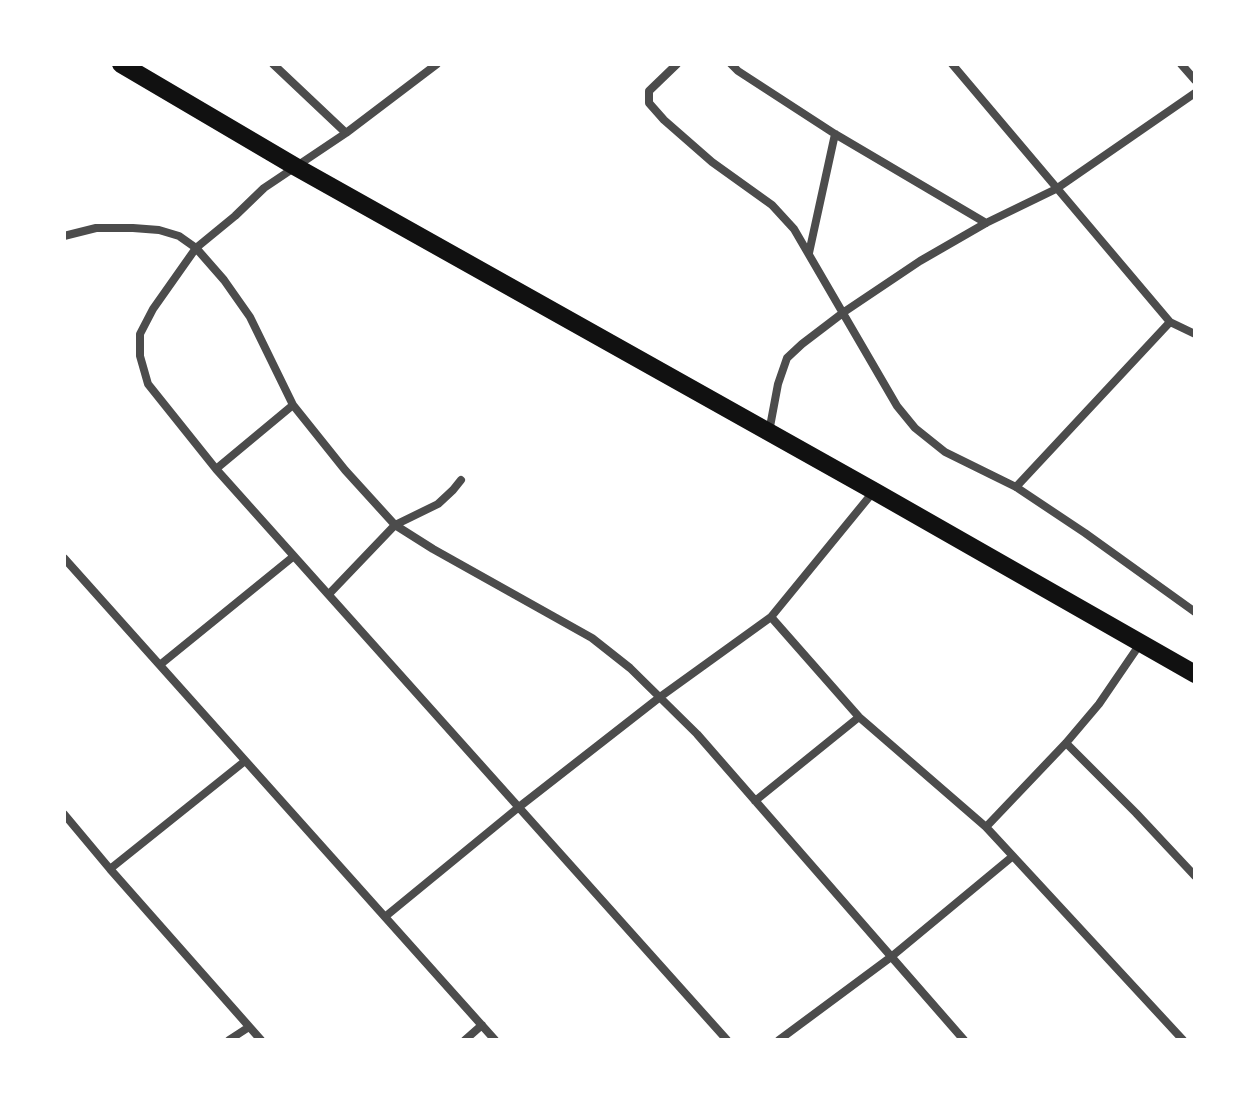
<!DOCTYPE html>
<html>
<head>
<meta charset="utf-8">
<style>
	body { margin:0 }
	#map { position:relative; width:1259px; height:1104px; overflow:hidden; background:#fff; font-family:"DM Sans",sans-serif }
	canvas { display:block }
	.frame { position:absolute; inset:0; border:66px solid #fff; pointer-events:none }
</style>
</head>
<body>
<div id="map">
<canvas width="1259" height="1104"></canvas>
<div class="frame"></div>
</div>
<script>
const g = document.querySelector('canvas').getContext('2d');
g.lineJoin = 'round';
const toPath = rows => new Path2D(rows.map(r => 'M' + r).join(''));
function trace(path, color, width, dash) { g.strokeStyle = color; g.lineWidth = width; g.lineCap = dash ? 'butt' : 'round'; g.setLineDash(dash || []); g.stroke(path); }
const minor = toPath([
	[273,64,346,133],
	[437,64,346,133,264,188,235,216,196,248,153,309,140,334,140,356,148,384,216,469,727,1040],
	[677,64,649,91,649,103,664,120,712,162,772,205,794,229,897,406,915,428,945,452,1016,487,1085,533,1195,612],
	[731,64,738,71,835,134,986,223],
	[952,64,1170,322,1195,334],
	[1181,64,1195,80],
	[64,236,96,228,133,228,159,230,179,236,196,248,224,280,250,317,293,405],
	[809,253,835,134],
	[769,432,778,384,787,358,802,344,844,312,920,261,986,223,1056,189,1195,93],
	[216,469,293,405,345,470,395,525,433,549,592,638,630,668,697,734,964,1040],
	[1016,487,1170,322],
	[64,558,495,1040],
	[329,594,395,525,438,504,453,490,461,480],
	[771,617,859,717,986,827,1183,1040],
	[161,664,294,556],
	[1066,743,1136,813,1195,876],
	[755,801,859,717],
	[64,814,110,869,261,1040],
	[986,827,1066,743,1099,704,1140,644],
	[110,869,245,761],
	[386,916,519,807,660,697,771,617,874,491],
	[229,1040,249,1027],
	[465,1040,482,1025],
	[779,1040,891,957,1013,856]
]);
const trunk = toPath([
	[121,64,296,167,874,491,1195,674]
]);
trace(minor, '#4c4c4c', 8);
trace(trunk, '#111', 18);
</script>
</body>
</html>
